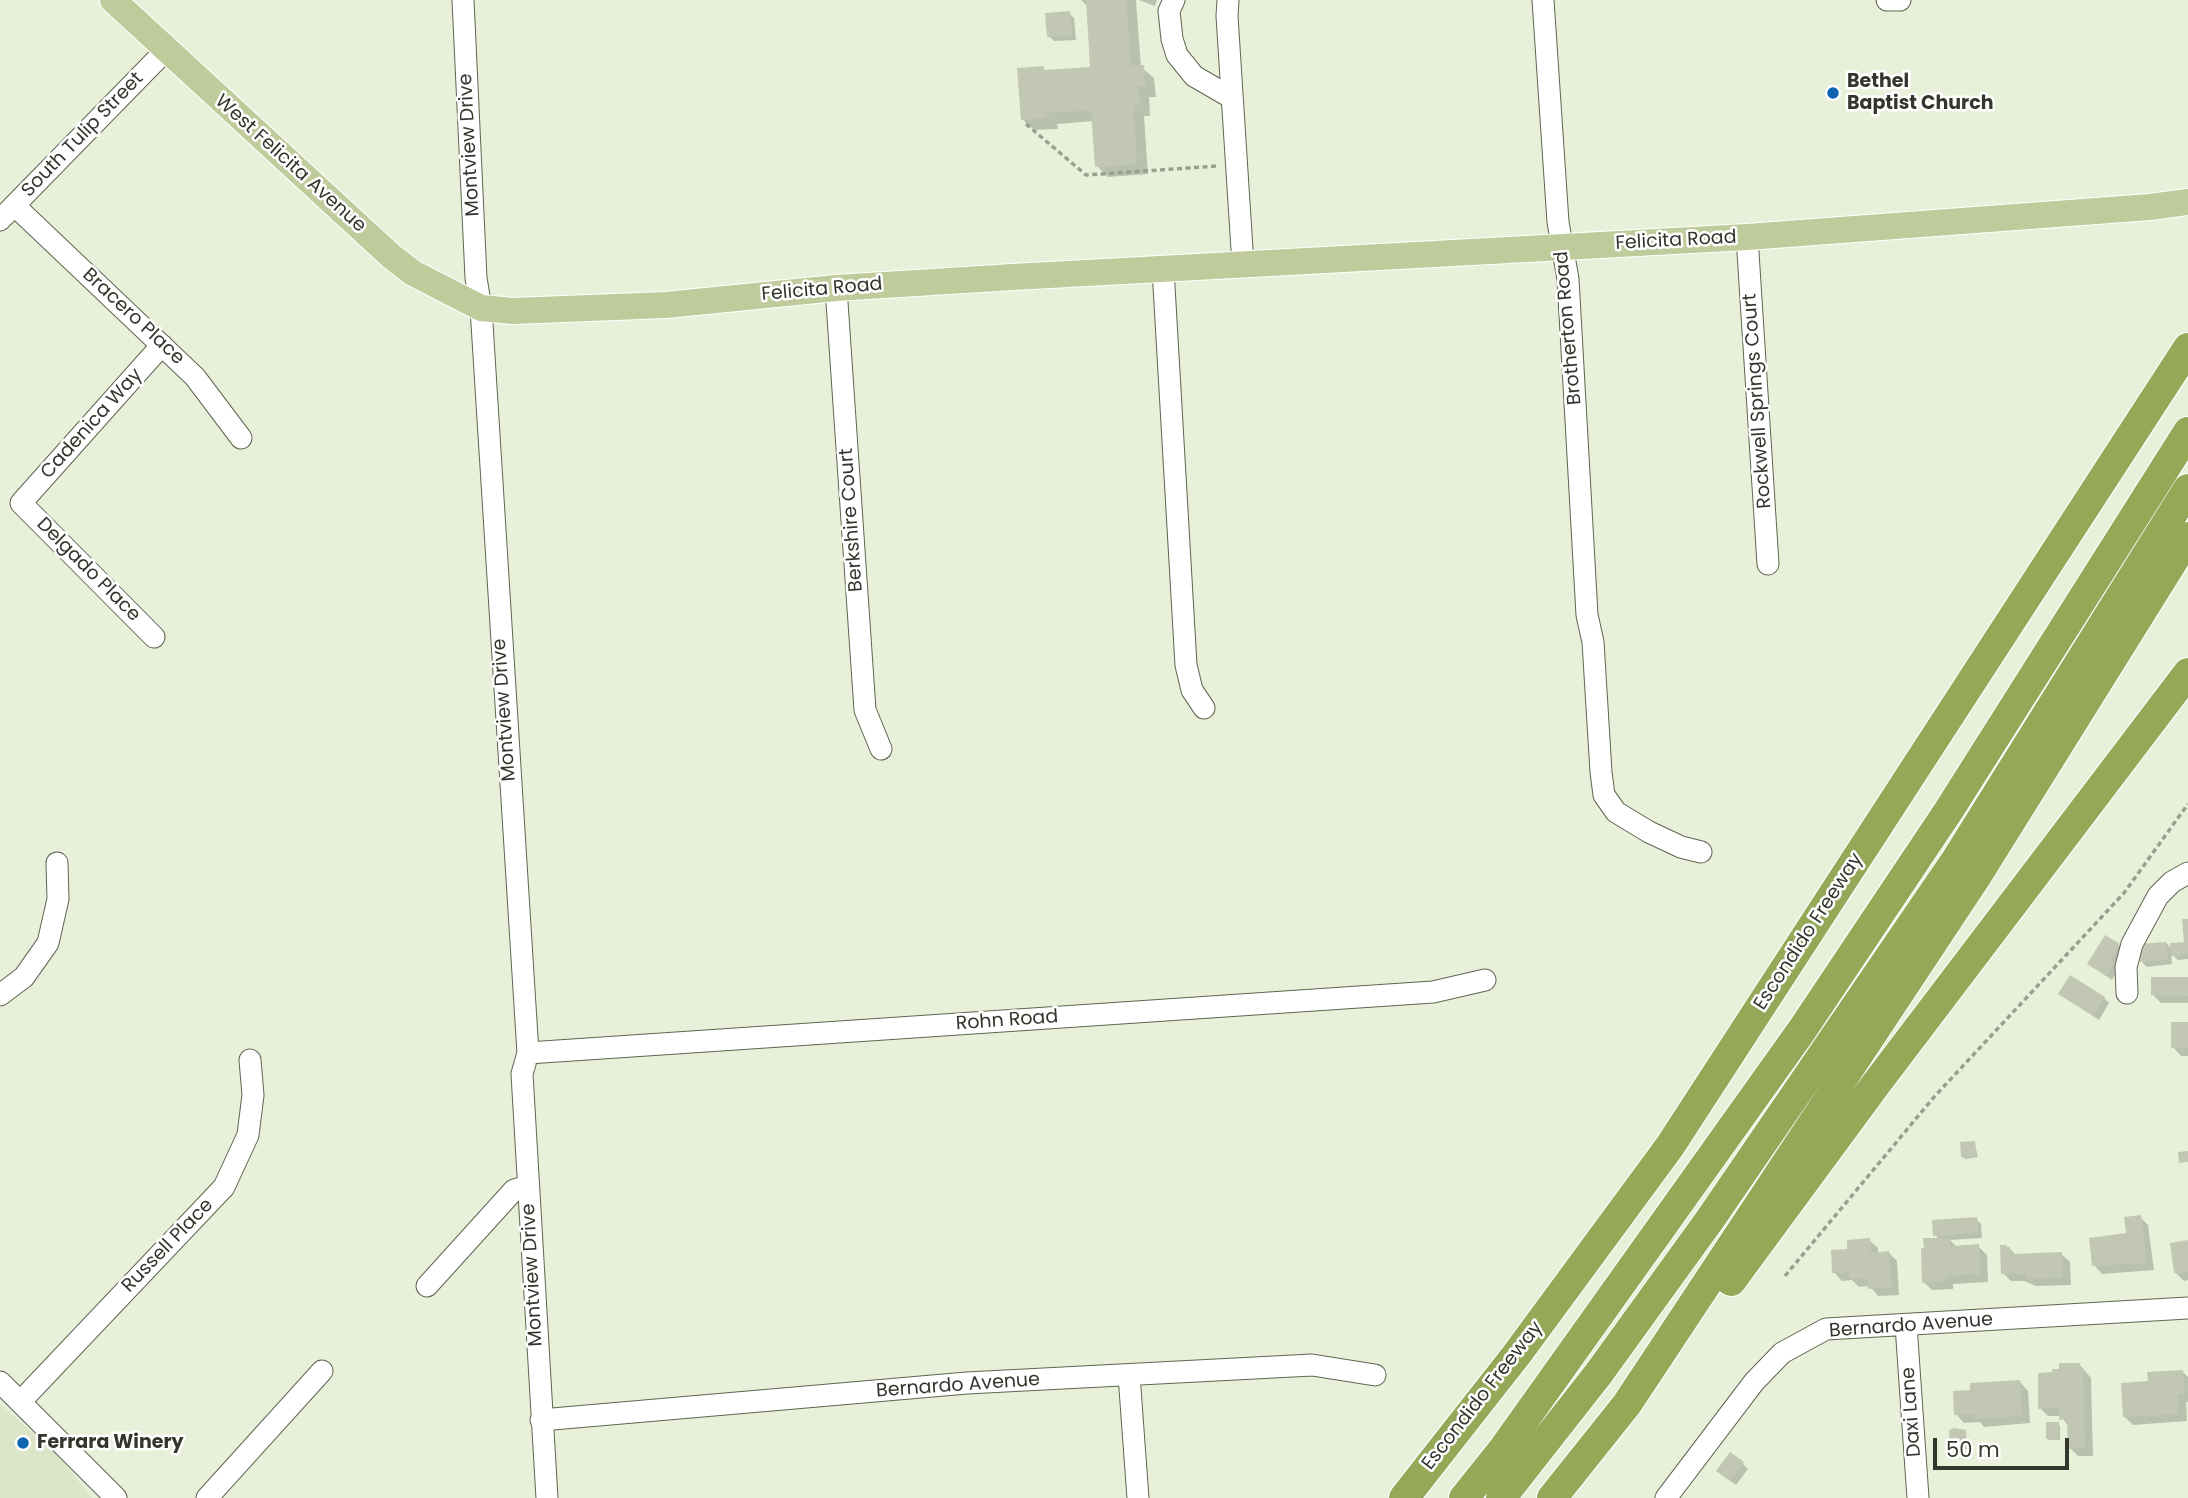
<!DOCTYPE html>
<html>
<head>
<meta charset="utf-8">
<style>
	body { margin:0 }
	#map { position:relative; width:2188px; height:1498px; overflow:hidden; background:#e9f0da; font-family:Poppins,sans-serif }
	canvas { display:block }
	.scale { position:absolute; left:1933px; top:1438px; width:136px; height:32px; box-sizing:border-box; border:4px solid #33362d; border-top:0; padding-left:9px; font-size:21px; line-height:24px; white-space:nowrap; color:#33362d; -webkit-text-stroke:5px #fff; paint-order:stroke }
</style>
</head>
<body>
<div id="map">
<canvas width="2188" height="1498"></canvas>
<div class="scale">50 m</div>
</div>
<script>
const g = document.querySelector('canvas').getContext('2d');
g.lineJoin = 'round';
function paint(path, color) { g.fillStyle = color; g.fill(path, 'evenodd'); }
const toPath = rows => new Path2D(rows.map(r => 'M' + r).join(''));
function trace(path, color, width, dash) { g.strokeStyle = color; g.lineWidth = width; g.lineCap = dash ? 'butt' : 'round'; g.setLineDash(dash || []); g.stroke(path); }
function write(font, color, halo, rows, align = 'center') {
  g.font = font + ' Poppins,sans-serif'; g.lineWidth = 5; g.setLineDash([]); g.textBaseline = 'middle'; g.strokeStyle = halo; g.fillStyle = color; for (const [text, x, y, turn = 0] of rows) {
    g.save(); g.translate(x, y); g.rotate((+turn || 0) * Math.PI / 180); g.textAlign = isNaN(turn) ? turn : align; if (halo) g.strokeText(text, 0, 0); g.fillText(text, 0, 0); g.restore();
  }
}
const built = toPath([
	[0,1404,57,1454,92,1498,0,1498]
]);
const shadow = toPath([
	[1081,0,1136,0,1141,67,1154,78,1156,97,1149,97,1150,116,1144,116,1148,174,1108,177,1097,166,1094,121,1057,124,1058,129,1034,130,1022,119,1043,68,1047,72,1092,69,1088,7],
	[1139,0,1157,0,1155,6],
	[1069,13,1074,18,1076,40,1054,41,1049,36],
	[2188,920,2188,959,2178,960,2171,953,2172,964,2147,967,2142,962,2166,943,2173,950,2186,943],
	[2119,946,2124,951,2115,966,2118,969,2112,980,2089,964],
	[2188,979,2188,1003,2161,1003,2153,995],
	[2060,994,2104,998,2109,1003,2099,1020],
	[2188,1024,2188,1056,2181,1056,2173,1047],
	[1974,1142,1978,1157,1965,1159,1963,1157],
	[2140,1217,2148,1225,2154,1270,2102,1274,2094,1265,2128,1235],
	[1976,1219,1981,1224,1982,1238,1950,1240,1957,1247,1978,1246,1987,1255,1988,1282,1953,1284,1953,1289,1932,1290,1924,1282,1939,1239,1935,1235],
	[1869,1240,1878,1248,1878,1254,1889,1253,1897,1261,1899,1295,1878,1296,1870,1286,1859,1287,1852,1280,1842,1281,1834,1272],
	[2188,1242,2188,1280,2184,1281,2176,1273],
	[2009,1248,2017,1256,2061,1254,2070,1262,2071,1285,2036,1286,2024,1281,2011,1281,2003,1273],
	[2079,1364,2091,1378,2093,1456,2078,1456,2070,1448,2069,1427,2061,1416,2048,1416,2040,1408,2053,1374],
	[2183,1372,2188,1377,2188,1402,2186,1402,2187,1421,2133,1425,2124,1416,2150,1383],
	[2020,1382,2028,1391,2030,1423,1984,1427,1980,1422,1964,1423,1956,1414],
	[2058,1424,2060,1426,2060,1440,2049,1440,2047,1438],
	[1965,1431,1969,1449,1954,1450,1952,1448],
	[1743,1464,1748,1469,1736,1485,1723,1476]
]);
const building = toPath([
	[1086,0,1126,0,1131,66,1144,65,1145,86,1138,86,1140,105,1133,106,1137,164,1095,167,1091,110,1047,113,1047,118,1021,120,1017,68,1044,66,1044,70,1090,67],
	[1070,11,1072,35,1047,37,1045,13],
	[2182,919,2188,919,2188,954,2171,956,2170,943,2184,942],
	[2105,935,2120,944,2110,960,2114,962,2106,976,2087,964],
	[2166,942,2168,960,2140,962,2138,944],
	[2070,975,2105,997,2093,1016,2058,994],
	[2151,977,2188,977,2188,996,2151,995],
	[2171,1022,2188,1022,2188,1048,2171,1048],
	[1975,1141,1977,1156,1961,1157,1960,1142],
	[2188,1151,2188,1162,2179,1163,2178,1152],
	[2141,1215,2147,1263,2092,1266,2089,1238,2126,1233,2124,1217],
	[1977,1217,1978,1233,1933,1236,1932,1220],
	[1870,1238,1871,1253,1889,1251,1892,1287,1868,1289,1867,1278,1849,1279,1849,1272,1832,1273,1831,1250,1847,1249,1847,1240],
	[1923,1238,1950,1238,1951,1248,1952,1246,1979,1244,1981,1274,1945,1276,1946,1281,1922,1283,1921,1248,1924,1248],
	[2188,1240,2188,1272,2174,1273,2170,1243],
	[2000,1245,2007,1245,2006,1247,2010,1247,2010,1253,2014,1254,2062,1252,2063,1277,2026,1279,2026,1275,2017,1275,2016,1273,2001,1274],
	[2059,1363,2080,1363,2080,1368,2083,1368,2085,1448,2068,1449,2067,1419,2059,1420,2059,1408,2038,1409,2038,1373,2052,1372,2052,1369,2059,1369],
	[2183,1370,2185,1394,2178,1394,2179,1414,2123,1417,2121,1383,2148,1381,2147,1372],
	[2020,1380,2022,1416,1974,1419,1974,1414,1954,1415,1953,1391,1970,1390,1970,1383],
	[2046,1422,2059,1422,2058,1439,2046,1439],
	[1954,1428,1966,1430,1967,1448,1950,1449,1949,1430],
	[1730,1452,1744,1462,1730,1481,1716,1471]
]);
const path = toPath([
	[1026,124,1086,175,1217,166],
	[1785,1276,1934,1097,2124,893,2188,804]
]);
const minor = toPath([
	[463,0,476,278,481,308,528,1053,522,1074,547,1498],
	[1174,0,1169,11,1172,39,1177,55,1194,76,1232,98],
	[1228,0,1227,16,1243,265],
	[1543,0,1558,222,1568,279,1587,615,1593,642,1601,772,1604,795,1616,812,1649,832,1681,847,1701,852],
	[1887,0,1900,0],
	[15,206,195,377,241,438],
	[0,220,166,50],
	[1747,237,1768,564],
	[1163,269,1186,665,1192,690,1204,708],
	[836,288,865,710,881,749],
	[154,637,21,503,162,345],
	[2127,993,2126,967,2132,944,2158,896,2172,882,2188,873],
	[0,995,24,977,48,943,58,899,57,863],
	[528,1053,1433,992,1485,980],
	[427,1286,514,1190,528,1186],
	[1906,1325,1918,1498],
	[1129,1375,1138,1498],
	[0,1382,116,1498],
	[21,1401,224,1187,248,1135,253,1095,250,1060],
	[541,1420,967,1383,1312,1365,1375,1375],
	[207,1498,322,1371],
	[1666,1498,1754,1382,1782,1353,1826,1329,2188,1308]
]);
const major = toPath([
	[113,0,391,256,413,273,481,308,513,311,666,305,836,288,1013,277,1747,237,2150,207,2188,202]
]);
const highway = toPath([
	[1731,1281,1876,1084,2188,673],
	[1404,1498,1517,1354,1670,1146,2188,348],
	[1464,1498,1504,1448,1802,1030,1949,810,2188,432],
	[1501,1498,1599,1373,1711,1218,1956,860,2188,489],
	[1552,1498,1627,1404,1976,877,2188,537]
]);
const markers = [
	[1833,93,7,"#0c63b0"],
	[23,1443,7,"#0c63b0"]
];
const poiNames = [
	["Bethel",1847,82],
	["Baptist Church",1847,104],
	["Ferrara Winery",37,1443]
];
const streetNames = [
	["South Tulip Street",83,135,-46],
	["Montview Drive",470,145,-93],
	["West Felicita Avenue",290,164,42],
	["Felicita Road",1676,241,-3],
	["Felicita Road",822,290,-5],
	["Bracero Place",133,317,43],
	["Brotherton Road",1569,328,-95],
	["Rockwell Springs Court",1758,401,-94],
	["Cadenica Way",92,424,-48],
	["Berkshire Court",852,520,-94],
	["Delgado Place",88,570,45],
	["Montview Drive",505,710,-94],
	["Escondido Freeway",1809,932,-57],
	["Rohn Road",1007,1021,-4],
	["Russell Place",168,1246,-46],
	["Montview Drive",533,1275,-93],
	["Bernardo Avenue",1911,1326,-4],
	["Bernardo Avenue",958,1386,-4],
	["Escondido Freeway",1483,1396,-52],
	["Daxi Lane",1912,1412,-94]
];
paint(built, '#dce5c7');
paint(shadow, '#0003');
paint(building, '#c1c7b2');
trace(minor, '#5f6551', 23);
trace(major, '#fff', 28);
trace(highway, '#fff', 32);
trace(path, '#999e8e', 3.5, [5, 3.5]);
trace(minor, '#fff', 21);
trace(major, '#bfcb9a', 26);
trace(highway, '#95a857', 30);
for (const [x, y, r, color] of markers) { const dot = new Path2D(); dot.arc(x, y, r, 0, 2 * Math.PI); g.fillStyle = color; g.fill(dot); trace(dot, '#fff', 2.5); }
write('bold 19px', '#33362d', '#fff', poiNames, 'left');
write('19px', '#33362d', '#fff', streetNames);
</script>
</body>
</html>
